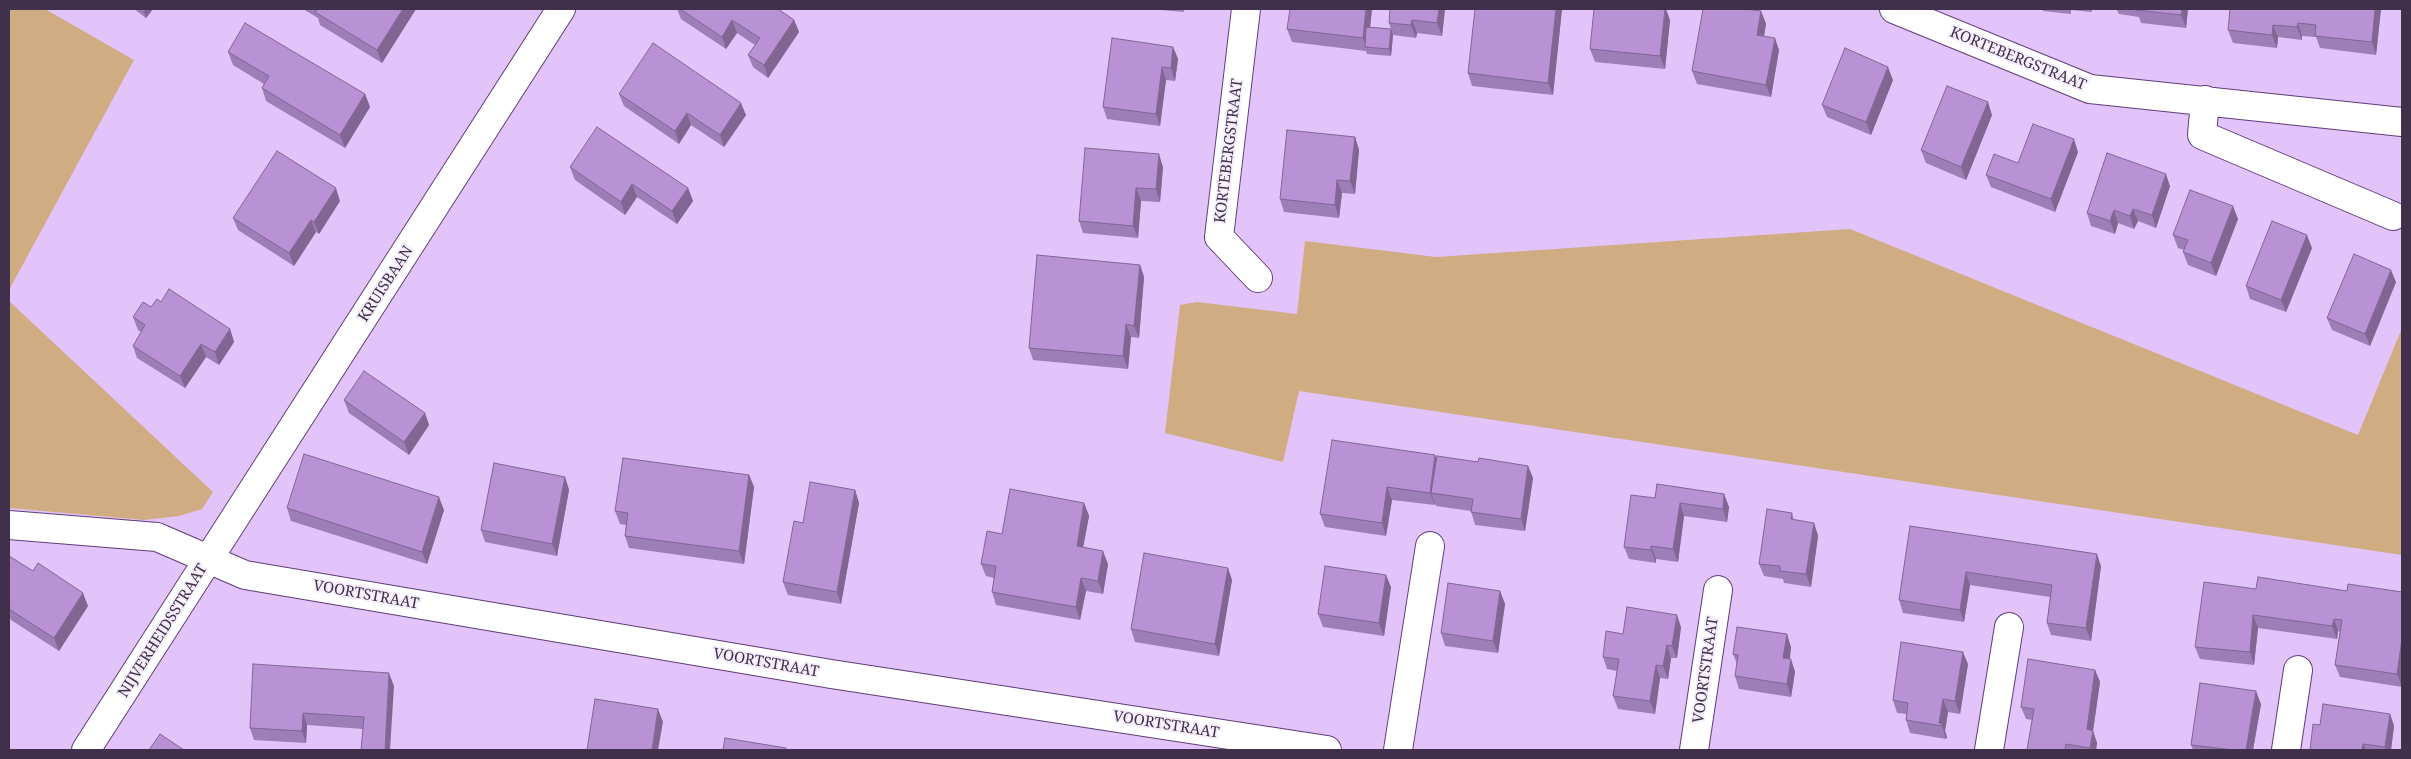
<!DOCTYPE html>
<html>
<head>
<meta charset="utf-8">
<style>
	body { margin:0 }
	#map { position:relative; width:2411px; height:759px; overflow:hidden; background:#e2c3fa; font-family:"Noto Serif",serif }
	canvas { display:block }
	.frame { position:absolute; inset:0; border:10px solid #40304c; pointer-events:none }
</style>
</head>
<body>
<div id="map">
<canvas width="2411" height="759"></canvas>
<div class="frame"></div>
</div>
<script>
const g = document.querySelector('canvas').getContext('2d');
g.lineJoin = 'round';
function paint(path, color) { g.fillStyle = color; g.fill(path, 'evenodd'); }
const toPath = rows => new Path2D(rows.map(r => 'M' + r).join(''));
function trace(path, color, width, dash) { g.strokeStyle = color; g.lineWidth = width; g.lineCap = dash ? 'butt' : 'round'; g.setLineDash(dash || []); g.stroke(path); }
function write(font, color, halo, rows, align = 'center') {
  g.font = font + ' "Noto Serif",serif'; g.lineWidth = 4; g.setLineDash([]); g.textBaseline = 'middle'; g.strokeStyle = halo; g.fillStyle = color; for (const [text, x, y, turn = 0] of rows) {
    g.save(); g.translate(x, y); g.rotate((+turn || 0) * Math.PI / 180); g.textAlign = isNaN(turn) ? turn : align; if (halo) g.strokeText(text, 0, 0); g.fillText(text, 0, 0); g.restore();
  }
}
const green = toPath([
	[9,9,45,9,134,60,9,290],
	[1850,229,2358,435,2402,328,2402,555,1299,391,1283,462,1165,433,1180,305,1197,302,1297,314,1305,241,1436,257],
	[9,301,213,492,202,509,179,516,144,520,9,508]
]);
const minor = toPath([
	[1246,9,1219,237,1258,278],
	[1894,9,2090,89,2402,122],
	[2205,100,2202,135,2393,216],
	[9,525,157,537,245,575,831,674,1327,750],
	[1398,750,1430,546],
	[1694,750,1718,590],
	[1989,750,2009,627],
	[2286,750,2298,670]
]);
const tertiary = toPath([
	[86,750,561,9]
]);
const wall = toPath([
	[134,9,153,9,146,18],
	[303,9,416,9,382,63,320,25,318,18],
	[677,9,778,9,794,20,799,32,768,78,753,67,748,55,755,45,737,33,726,49,681,19],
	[1149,9,1184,9,1184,12],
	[1372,9,1370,27,1391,29,1389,23,1445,9,1442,36,1417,33,1416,38,1393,35,1391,56,1367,54,1366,51,1292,42,1287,29],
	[1562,9,1553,95,1472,86,1468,73],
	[2043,9,2092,9,2092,12,2071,10,2071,14,2043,11],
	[2116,9,2188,9,2186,28,2141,23,2139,17,2119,14],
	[2381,9,2376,55,2320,48,2316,37,2302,36,2302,40,2278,37,2277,48,2233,43,2228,30],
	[1761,11,1766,24,1764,36,1779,50,1771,97,1697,84,1692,71],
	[1670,20,1665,69,1595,62,1590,49],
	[1173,47,1178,59,1175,81,1166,80,1160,126,1107,119,1103,107],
	[228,52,365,94,370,107,345,148,266,101,262,88,264,84,233,65],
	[1893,80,1871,135,1827,117,1822,105],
	[619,94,746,115,724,147,691,125,679,144,624,106],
	[1992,115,1966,180,1926,163,1921,150],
	[1355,137,1359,150,1355,194,1342,193,1339,218,1284,212,1280,199],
	[2078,152,2055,212,1991,187,1986,175,2018,163],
	[570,167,688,188,693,201,677,224,637,197,625,215,575,180],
	[1163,167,1160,202,1141,201,1138,238,1083,233,1079,221],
	[2170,186,2156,228,2138,221,2134,229,2118,223,2115,234,2091,226,2087,213],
	[340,201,319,234,316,232,294,266,238,230,233,218],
	[2238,219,2216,276,2188,265,2183,252,2184,250,2178,248,2173,235],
	[2312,248,2286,312,2250,299,2246,286],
	[1140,265,1144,277,1139,338,1131,337,1128,369,1033,360,1029,348],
	[2396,282,2370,346,2332,330,2327,318],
	[161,302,230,329,234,342,219,365,206,357,185,388,137,358,133,346,141,332,138,330,133,317],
	[344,400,425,413,429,425,409,455,349,413],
	[1435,455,1436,458,1528,466,1533,478,1525,531,1475,525,1471,511,1436,506,1435,503,1435,505,1392,500,1386,536,1325,527,1320,514],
	[749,475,754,487,744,564,629,548,625,536,626,525,620,524,615,511],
	[565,477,569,490,557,556,485,542,481,530],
	[855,490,859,503,841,604,788,595,783,582,803,523],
	[1724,494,1729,507,1727,522,1684,516,1678,562,1656,559,1656,563,1629,559,1624,547,1655,498],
	[1084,503,1089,516,1083,547,1108,564,1103,594,1086,591,1080,620,996,605,992,592,994,578,986,576,981,564,1002,534],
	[287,508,444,510,427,564,291,521],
	[1792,513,1794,520,1814,523,1818,536,1811,587,1784,583,1783,579,1764,576,1759,564],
	[1910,526,2101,566,2091,641,2051,635,2047,623,2050,597,1970,585,1964,622,1903,613,1899,600],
	[9,556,88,606,59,651,11,620,9,614],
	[1228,568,1232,580,1219,656,1135,642,1131,629],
	[1391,587,1384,636,1323,627,1318,614],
	[2256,589,2402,592,2402,687,2340,677,2335,665,2340,632,2338,631,2337,639,2258,628,2254,665,2200,659,2195,647],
	[1500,591,1505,604,1498,653,1445,646,1441,633],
	[1681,627,1677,658,1671,658,1668,679,1660,678,1655,714,1618,709,1613,696,1617,671,1607,669,1603,657],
	[1791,647,1790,659,1795,672,1791,697,1739,689,1735,676,1737,664,1733,654],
	[1968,664,1960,714,1948,712,1945,731,1947,737,1946,739,1910,733,1906,720,1907,714,1897,713,1893,700],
	[2095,670,2100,682,2093,731,2097,743,2096,750,2027,750,2032,720,2026,719,2021,707],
	[394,686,363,729,307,725,306,743,254,740,250,728],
	[2261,704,2253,750,2193,750,2191,745],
	[2390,714,2394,726,2391,750,2310,750,2320,725]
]);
const shadedWall = toPath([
	[146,9,153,9,146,18,144,12],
	[403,9,416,9,382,63,377,50],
	[1366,9,1372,9,1368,47,1366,47,1363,38],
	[1439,9,1445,9,1442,36,1437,23],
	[1556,9,1562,9,1553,95,1548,83],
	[1665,9,1666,9,1670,20,1665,69,1660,56],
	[2182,9,2188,9,2186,28,2181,15],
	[2375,9,2381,9,2376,55,2372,42],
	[1761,11,1766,24,1762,48,1757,35],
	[732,20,737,33,726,49,722,37],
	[794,20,799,32,768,78,764,65],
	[1412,20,1417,33,1416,38,1411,25],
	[2298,23,2302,36,2302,40,2297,27],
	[2273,25,2278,37,2277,48,2272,35],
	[1391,29,1393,35,1391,56,1389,49],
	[1775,38,1779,50,1771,97,1766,85],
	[1173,47,1178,59,1175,81,1171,68],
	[1162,67,1166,80,1160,126,1156,114],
	[1888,67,1893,80,1871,135,1866,122],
	[365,94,370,107,345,148,340,135],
	[1988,102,1992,115,1966,180,1961,167],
	[741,103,746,115,724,147,720,135],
	[687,113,691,125,679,144,675,131],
	[1355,137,1359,150,1355,194,1350,181],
	[2074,139,2078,152,2055,212,2051,199],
	[1159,154,1163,167,1160,202,1156,189],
	[2166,174,2170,186,2156,228,2152,215],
	[1337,180,1342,193,1339,218,1335,205],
	[632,184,637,197,625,215,621,202],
	[336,188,340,201,319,234,314,222],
	[688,188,693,201,677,224,672,211],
	[1136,188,1141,201,1138,238,1133,226],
	[2233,206,2238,219,2216,276,2211,263],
	[2133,209,2138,221,2134,229,2130,216],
	[2114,210,2118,223,2115,234,2110,221],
	[311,220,316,232,294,266,289,253],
	[2307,235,2312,248,2286,312,2281,300],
	[1140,265,1144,277,1139,338,1134,326],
	[2391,270,2396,282,2370,346,2365,334],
	[1126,324,1131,337,1128,369,1123,356],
	[230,329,234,342,219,365,215,352],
	[201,344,206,357,185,388,180,376],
	[425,413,429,425,409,455,404,442],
	[1435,455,1440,468,1431,493,1435,503,1435,505,1430,493],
	[1528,466,1533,478,1525,531,1521,519],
	[749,475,754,487,744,564,739,551],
	[565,477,569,490,557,556,552,544],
	[1387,487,1392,500,1386,536,1382,523],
	[855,490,859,503,841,604,837,592],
	[1724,494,1729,507,1727,522,1723,509],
	[439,497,444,510,427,564,422,552],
	[1084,503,1089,516,1081,559,1077,546],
	[1680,503,1684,516,1678,562,1673,549],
	[1814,523,1818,536,1811,587,1806,574],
	[1651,546,1656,559,1656,563,1651,550],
	[1103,551,1108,564,1103,594,1098,581],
	[2097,554,2101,566,2091,641,2086,628],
	[1228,568,1232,580,1219,656,1215,644],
	[1966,572,1970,585,1964,622,1960,610],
	[1386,575,1391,587,1384,636,1379,623],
	[1081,578,1086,591,1080,620,1076,607],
	[1500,591,1505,604,1498,653,1493,641],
	[83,593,88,606,59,651,54,638],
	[1677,615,1681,627,1677,658,1672,646],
	[2253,615,2258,628,2254,665,2250,652],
	[2334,619,2338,631,2337,639,2332,626],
	[1787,634,1791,647,1788,671,1783,658],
	[2402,639,2402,687,2397,674],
	[1667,645,1671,658,1668,679,1663,666],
	[1963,652,1968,664,1960,714,1955,701],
	[1791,659,1795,672,1791,697,1787,684],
	[1656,665,1660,678,1655,714,1650,701],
	[2095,670,2100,682,2093,731,2097,743,2096,750,2091,750,2087,729],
	[389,673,394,686,390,750,385,750],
	[2256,691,2261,704,2253,750,2246,750],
	[1943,699,1948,712,1945,731,1947,737,1946,739,1942,726,1939,723],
	[658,709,663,722,658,750,652,750],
	[303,713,307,725,306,743,302,731],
	[2390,714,2394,726,2391,750,2386,750,2385,747],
	[2363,744,2366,750,2362,750]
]);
const building = toPath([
	[140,9,146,9,144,12,140,9],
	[318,9,403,9,377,50,315,12,318,9],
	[680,9,778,9,794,20,764,65,748,55,760,38,732,20,722,37,680,9],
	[1290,9,1366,9,1363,38,1287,29,1290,9],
	[1390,9,1439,9,1437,23,1412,20,1411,25,1389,23,1390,9],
	[1475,9,1556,9,1548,83,1468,73,1475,9],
	[1594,9,1665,9,1660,56,1590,49,1594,9],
	[1703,9,1746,9,1761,11,1757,35,1775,38,1766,85,1692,71,1703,9],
	[2136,9,2182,9,2181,15,2136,10,2136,9],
	[2230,9,2375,9,2372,42,2315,36,2316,25,2298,23,2297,27,2273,25,2272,35,2228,30,2230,9],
	[245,23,365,94,340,135,262,88,269,76,228,52,245,23],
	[1366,27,1391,29,1389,49,1365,47,1366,27],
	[1112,38,1173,47,1171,68,1162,67,1156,114,1103,107,1112,38],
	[653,43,741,103,720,135,687,113,675,131,619,94,653,43],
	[1845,48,1888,67,1866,122,1822,105,1845,48],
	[1947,86,1988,102,1961,167,1921,150,1947,86],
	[2033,124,2074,139,2051,199,1986,175,1994,154,2018,163,2033,124],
	[597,127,688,188,672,211,632,184,621,202,570,167,597,127],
	[1287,130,1355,137,1350,181,1337,180,1335,205,1280,199,1287,130],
	[1085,148,1159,154,1156,189,1136,188,1133,226,1079,221,1085,148],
	[277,151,336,188,314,222,311,220,289,253,233,218,277,151],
	[2107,153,2166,174,2152,215,2133,209,2130,216,2114,210,2110,221,2087,213,2107,153],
	[2190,190,2233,206,2211,263,2183,252,2188,240,2173,235,2190,190],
	[2272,221,2307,235,2281,300,2246,286,2272,221],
	[2354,254,2391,270,2365,334,2327,318,2354,254],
	[1037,255,1140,265,1134,326,1126,324,1123,356,1029,348,1037,255],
	[169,289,230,329,215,352,201,344,180,376,133,346,145,325,133,317,143,302,151,307,157,299,161,302,169,289],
	[364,371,425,413,404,442,344,400,364,371],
	[1332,440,1435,455,1430,493,1387,487,1382,523,1320,514,1332,440],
	[304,454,439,497,422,552,287,508,304,454],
	[1437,456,1478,462,1479,458,1528,466,1521,519,1471,512,1473,499,1431,493,1437,456],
	[623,458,749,475,739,551,625,536,628,513,615,511,623,458],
	[494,463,565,477,552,544,481,530,494,463],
	[810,482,855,490,837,592,783,582,794,521,803,523,810,482],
	[1657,484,1724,494,1723,509,1680,503,1673,549,1651,546,1651,550,1624,547,1631,495,1655,498,1657,484],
	[1010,489,1084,503,1077,546,1103,551,1098,581,1081,578,1076,607,992,592,996,566,981,564,987,531,1002,534,1010,489],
	[1767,509,1792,513,1791,519,1814,523,1806,574,1780,571,1780,566,1759,564,1767,509],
	[1910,526,2097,554,2086,628,2047,623,2052,585,1966,572,1960,610,1899,600,1910,526],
	[1144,553,1228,568,1215,644,1131,629,1144,553],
	[9,556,33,571,38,563,83,593,54,638,9,609,9,603,10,600,9,599,9,556],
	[1325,566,1386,575,1379,623,1318,614,1325,566],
	[2258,577,2347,591,2348,584,2402,592,2402,639,2397,674,2335,665,2342,620,2334,619,2332,626,2253,615,2250,652,2195,647,2204,582,2256,589,2258,577],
	[1448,583,1500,591,1493,641,1441,633,1448,583],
	[1627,607,1677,615,1672,646,1667,645,1663,666,1656,665,1650,701,1613,696,1619,659,1603,657,1606,631,1623,634,1627,607],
	[1737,627,1787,634,1783,658,1791,659,1787,684,1735,676,1738,655,1733,654,1737,627],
	[1901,642,1963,652,1955,701,1943,699,1939,723,1942,724,1942,726,1906,720,1908,703,1893,700,1901,642],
	[2028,659,2095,670,2087,729,2093,731,2090,748,2066,744,2065,750,2027,750,2034,709,2021,707,2028,659],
	[253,664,389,673,385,750,361,750,364,717,303,713,302,731,250,728,253,664],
	[2200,683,2256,691,2246,750,2234,750,2191,745,2200,683],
	[595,699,658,709,652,750,587,750,595,699],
	[2323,704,2390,714,2385,747,2363,744,2362,750,2310,750,2313,724,2320,725,2323,704],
	[160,734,184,750,149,750,160,734],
	[725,738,786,748,786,750,723,750,725,738]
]);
const streetNames = [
	["KORTEBERGSTRAAT",2018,59,22],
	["KORTEBERGSTRAAT",1229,151,-83],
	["KRUISBAAN",386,284,-57],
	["VOORTSTRAAT",366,595,10],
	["NIJVERHEIDSSTRAAT",163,631,-58],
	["VOORTSTRAAT",766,663,10],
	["VOORTSTRAAT",1706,670,-82],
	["VOORTSTRAAT",1166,725,9]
];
paint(green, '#d0ac82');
trace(minor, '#603d78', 30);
trace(tertiary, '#603d78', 30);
trace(minor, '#fff', 28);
trace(tertiary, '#fff', 28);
paint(wall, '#9e7eb6');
paint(shadedWall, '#816694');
paint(building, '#b892d4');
trace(building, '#816694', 1);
write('15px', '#40304c', '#f6eefc', streetNames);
</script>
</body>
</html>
